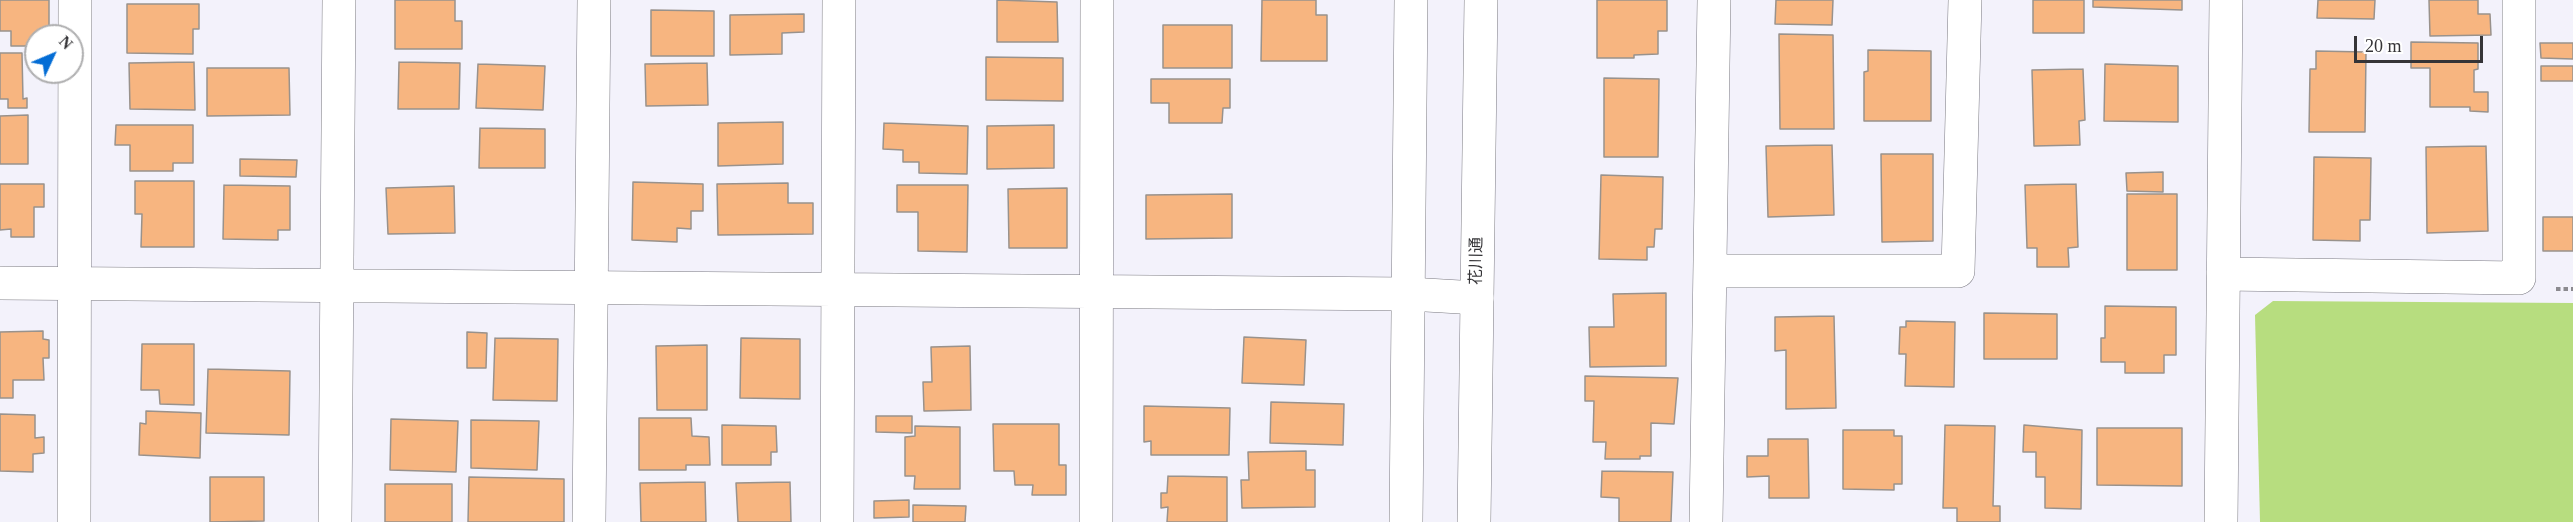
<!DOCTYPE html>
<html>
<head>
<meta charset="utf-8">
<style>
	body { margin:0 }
	#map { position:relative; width:2573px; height:522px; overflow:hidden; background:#f3f2fb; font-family:"Times New Roman",serif }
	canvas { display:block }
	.north { position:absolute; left:24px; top:24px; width:60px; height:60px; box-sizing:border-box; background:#fff; border:2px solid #aeaeaf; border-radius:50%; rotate:46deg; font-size:16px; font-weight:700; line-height:24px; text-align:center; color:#353437 }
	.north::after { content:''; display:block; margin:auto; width:21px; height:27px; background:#046dd5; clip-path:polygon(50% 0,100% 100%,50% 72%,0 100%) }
	.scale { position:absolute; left:2354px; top:36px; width:129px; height:27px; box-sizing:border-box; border:3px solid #353437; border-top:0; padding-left:8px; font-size:18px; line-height:21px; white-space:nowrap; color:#353437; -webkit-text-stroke:4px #fff; paint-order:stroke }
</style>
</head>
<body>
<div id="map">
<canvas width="2573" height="522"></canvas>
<div class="north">N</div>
<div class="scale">20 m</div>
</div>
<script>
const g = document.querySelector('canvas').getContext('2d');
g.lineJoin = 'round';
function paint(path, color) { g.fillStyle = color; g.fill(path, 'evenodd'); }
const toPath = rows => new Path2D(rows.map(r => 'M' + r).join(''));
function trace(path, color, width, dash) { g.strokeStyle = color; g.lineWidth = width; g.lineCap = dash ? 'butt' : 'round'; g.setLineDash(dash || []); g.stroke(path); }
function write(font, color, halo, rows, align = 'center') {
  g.font = font + ' "Times New Roman","Noto Sans JP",serif'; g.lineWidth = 5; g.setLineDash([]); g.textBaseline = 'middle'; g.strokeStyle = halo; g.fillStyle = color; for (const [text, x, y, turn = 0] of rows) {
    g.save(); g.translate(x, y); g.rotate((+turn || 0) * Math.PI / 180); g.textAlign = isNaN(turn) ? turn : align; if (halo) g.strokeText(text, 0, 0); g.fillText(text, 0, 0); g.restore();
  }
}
const green = toPath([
	[2273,301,2573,303,2573,522,2260,522,2255,315]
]);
const building = toPath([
	[0,0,49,0,49,36,36,36,36,46,11,46,11,31,0,31,0,0],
	[395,0,455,0,455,21,462,21,462,49,395,49,395,0],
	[997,0,1057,2,1058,42,997,42,997,0],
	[1262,0,1316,0,1316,15,1327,15,1327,61,1261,61,1262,0],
	[1597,0,1667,0,1667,31,1658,31,1658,54,1634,55,1634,58,1597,58,1597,0],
	[1776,0,1833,0,1832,25,1775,24,1776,0],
	[2033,0,2084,0,2084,33,2033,33,2033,0],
	[2093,0,2182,0,2182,10,2093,7,2093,0],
	[2318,0,2375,0,2374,19,2317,18,2318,0],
	[2429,0,2478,0,2478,14,2490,14,2491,35,2430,36,2429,0],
	[127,4,199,4,199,29,193,29,193,54,127,53,127,4],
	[651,10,714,11,714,56,651,56,651,10],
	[804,14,804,32,782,33,782,54,730,55,730,15,804,14],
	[1163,25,1232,25,1232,68,1163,68,1163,25],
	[1779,34,1833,35,1834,129,1780,129,1779,34],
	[2411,42,2478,43,2478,69,2474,70,2474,92,2488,92,2488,112,2470,111,2470,107,2430,107,2430,68,2411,68,2411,42],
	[2540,43,2573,43,2573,59,2541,58,2540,43],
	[1868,50,1931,51,1931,121,1864,121,1864,72,1868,71,1868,50],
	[2316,51,2366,52,2365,132,2309,132,2310,69,2316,69,2316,51],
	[0,53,22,53,23,99,27,98,27,108,8,108,8,99,0,99,0,53],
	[986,57,1063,58,1063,101,986,100,986,57],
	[194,62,195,110,130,109,129,63,194,62],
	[399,62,460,63,459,109,398,109,399,62],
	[707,63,708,105,646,106,645,64,707,63],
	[478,64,545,66,543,110,476,108,478,64],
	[2105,64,2178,66,2178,122,2104,121,2105,64],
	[2541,66,2573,66,2573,81,2541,81,2541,66],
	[207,68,289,68,290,115,207,116,207,68],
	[2083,69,2085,120,2079,121,2080,145,2034,146,2032,70,2083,69],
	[1604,78,1659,79,1658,157,1604,157,1604,78],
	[1151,79,1230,79,1230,108,1223,108,1222,123,1169,123,1169,103,1151,103,1151,79],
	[28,115,28,164,0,164,0,116,28,115],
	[783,122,783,164,718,166,718,123,783,122],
	[884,123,968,126,967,174,919,173,919,162,903,162,903,150,883,149,884,123],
	[116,125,193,125,193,163,173,163,173,171,130,171,130,145,115,145,116,125],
	[1054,125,1054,168,987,169,987,126,1054,125],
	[480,128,545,129,545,168,479,168,480,128],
	[1832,145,1834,215,1768,217,1766,146,1832,145],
	[2486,146,2488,231,2427,233,2426,147,2486,146],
	[1881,154,1933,154,1933,241,1882,242,1881,154],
	[2314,157,2371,158,2370,220,2360,220,2360,241,2313,240,2314,157],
	[240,159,297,160,296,177,240,176,240,159],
	[2163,172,2163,192,2127,191,2126,173,2163,172],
	[1601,175,1663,177,1662,229,1655,229,1654,247,1647,247,1647,260,1599,259,1601,175],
	[135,181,194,181,194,247,141,247,142,214,135,214,135,181],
	[633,182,703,184,703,211,691,211,691,229,677,228,677,242,632,240,633,182],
	[788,183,788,203,813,203,813,234,718,235,717,184,788,183],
	[0,184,44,184,44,207,34,207,34,237,11,237,11,229,0,230,0,184],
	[2076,184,2078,247,2068,248,2069,267,2037,267,2037,248,2027,248,2025,185,2076,184],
	[224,185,290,186,290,230,278,230,278,240,223,239,224,185],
	[897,185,968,185,967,252,918,251,918,212,897,212,897,185],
	[454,186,455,233,388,234,386,188,454,186],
	[1067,188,1067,248,1009,248,1008,189,1067,188],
	[1232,194,1232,238,1146,239,1146,195,1232,194],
	[2127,194,2177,194,2177,270,2127,270,2127,194],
	[2543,217,2573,217,2573,251,2543,251,2543,217],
	[1666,293,1666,366,1590,367,1589,327,1614,327,1613,294,1666,293],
	[2105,306,2176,307,2176,355,2164,355,2164,373,2125,373,2125,362,2101,362,2101,338,2105,338,2105,306],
	[1984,313,2057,314,2057,359,1984,359,1984,313],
	[1834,316,1836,408,1786,409,1786,350,1775,351,1775,317,1834,316],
	[1906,321,1955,322,1954,387,1905,386,1906,354,1899,354,1900,327,1906,327,1906,321],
	[43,331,43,339,49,340,49,358,43,358,44,380,13,380,13,398,0,398,0,332,43,331],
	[467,332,487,333,486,368,467,368,467,332],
	[1244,337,1306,340,1304,385,1242,383,1244,337],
	[495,338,558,339,557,401,493,400,495,338],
	[741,338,800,339,800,399,740,398,741,338],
	[142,344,194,344,194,405,160,404,159,390,141,390,142,344],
	[707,345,707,410,657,410,656,346,707,345],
	[970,346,971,410,924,411,923,382,932,382,931,347,970,346],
	[208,369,290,371,289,435,206,433,208,369],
	[1585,376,1678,378,1674,424,1651,423,1651,456,1640,456,1640,459,1605,459,1606,442,1593,442,1594,401,1585,401,1585,376],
	[1271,402,1344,404,1343,445,1270,443,1271,402],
	[1144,406,1230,408,1229,455,1151,455,1151,441,1144,442,1144,406],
	[146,411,201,413,200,458,139,455,140,423,146,424,146,411],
	[0,414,35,415,35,438,44,437,44,453,33,454,33,472,0,471,0,414],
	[876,416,912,416,912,433,876,432,876,416],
	[639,418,691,418,692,436,709,437,710,465,686,465,686,470,639,470,639,418],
	[391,419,458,421,456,472,390,470,391,419],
	[471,420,539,421,537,470,471,468,471,420],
	[993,424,1059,424,1059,465,1066,465,1066,495,1032,495,1033,485,1015,485,1014,471,994,471,993,424],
	[722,425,776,426,777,452,771,452,771,465,722,465,722,425],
	[1945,425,1995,426,1993,506,2000,506,2000,522,1957,522,1957,508,1943,508,1945,425],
	[2024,425,2082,430,2081,509,2045,508,2045,477,2036,477,2036,452,2023,452,2024,425],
	[915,426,960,427,960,489,914,489,915,476,905,476,905,437,915,436,915,426],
	[2097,428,2182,428,2182,486,2097,485,2097,428],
	[1843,430,1894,430,1894,436,1902,436,1902,484,1894,484,1894,490,1843,489,1843,430],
	[1768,439,1808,439,1809,498,1769,498,1769,476,1747,477,1747,456,1768,456,1768,439],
	[1306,451,1306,470,1315,470,1315,507,1242,508,1241,480,1249,480,1248,452,1306,451],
	[1602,471,1673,472,1671,522,1619,522,1619,498,1601,497,1602,471],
	[1168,476,1227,477,1227,522,1167,522,1168,507,1161,508,1161,493,1167,493,1168,476],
	[210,477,264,477,264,521,210,522,210,477],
	[469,477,564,479,564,522,468,522,469,477],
	[705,482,706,522,641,522,640,483,705,482],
	[790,482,791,522,738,522,736,483,790,482],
	[385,484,452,484,452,522,385,522,385,484],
	[909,500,909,517,874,518,874,501,909,500],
	[913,505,966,506,965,522,913,522,913,505]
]);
const path = toPath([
	[2556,289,2573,289]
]);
const minor = toPath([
	[1710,271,1958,271,1965,0],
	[2223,274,2519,278,2519,0],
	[0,283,1409,294,1477,298],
	[74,522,75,0],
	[335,522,339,0],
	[589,522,594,0],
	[837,522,839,0],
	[1096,522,1097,0],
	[1706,522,1714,0],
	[2221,522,2226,0]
]);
const tertiary = toPath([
	[1406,522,1411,0],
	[1474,522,1481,0]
]);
const streetNames = [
	["花川通",1477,261,-89]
];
paint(green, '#b7dd7f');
paint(building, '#f7b580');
trace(building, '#99928c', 1.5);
trace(minor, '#7b7a82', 34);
trace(tertiary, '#7b7a82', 34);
trace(path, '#8b8a8f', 4, [4.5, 3]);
trace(minor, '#fff', 33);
trace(tertiary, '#fff', 33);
write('16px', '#353437', '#fff', streetNames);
</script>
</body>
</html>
